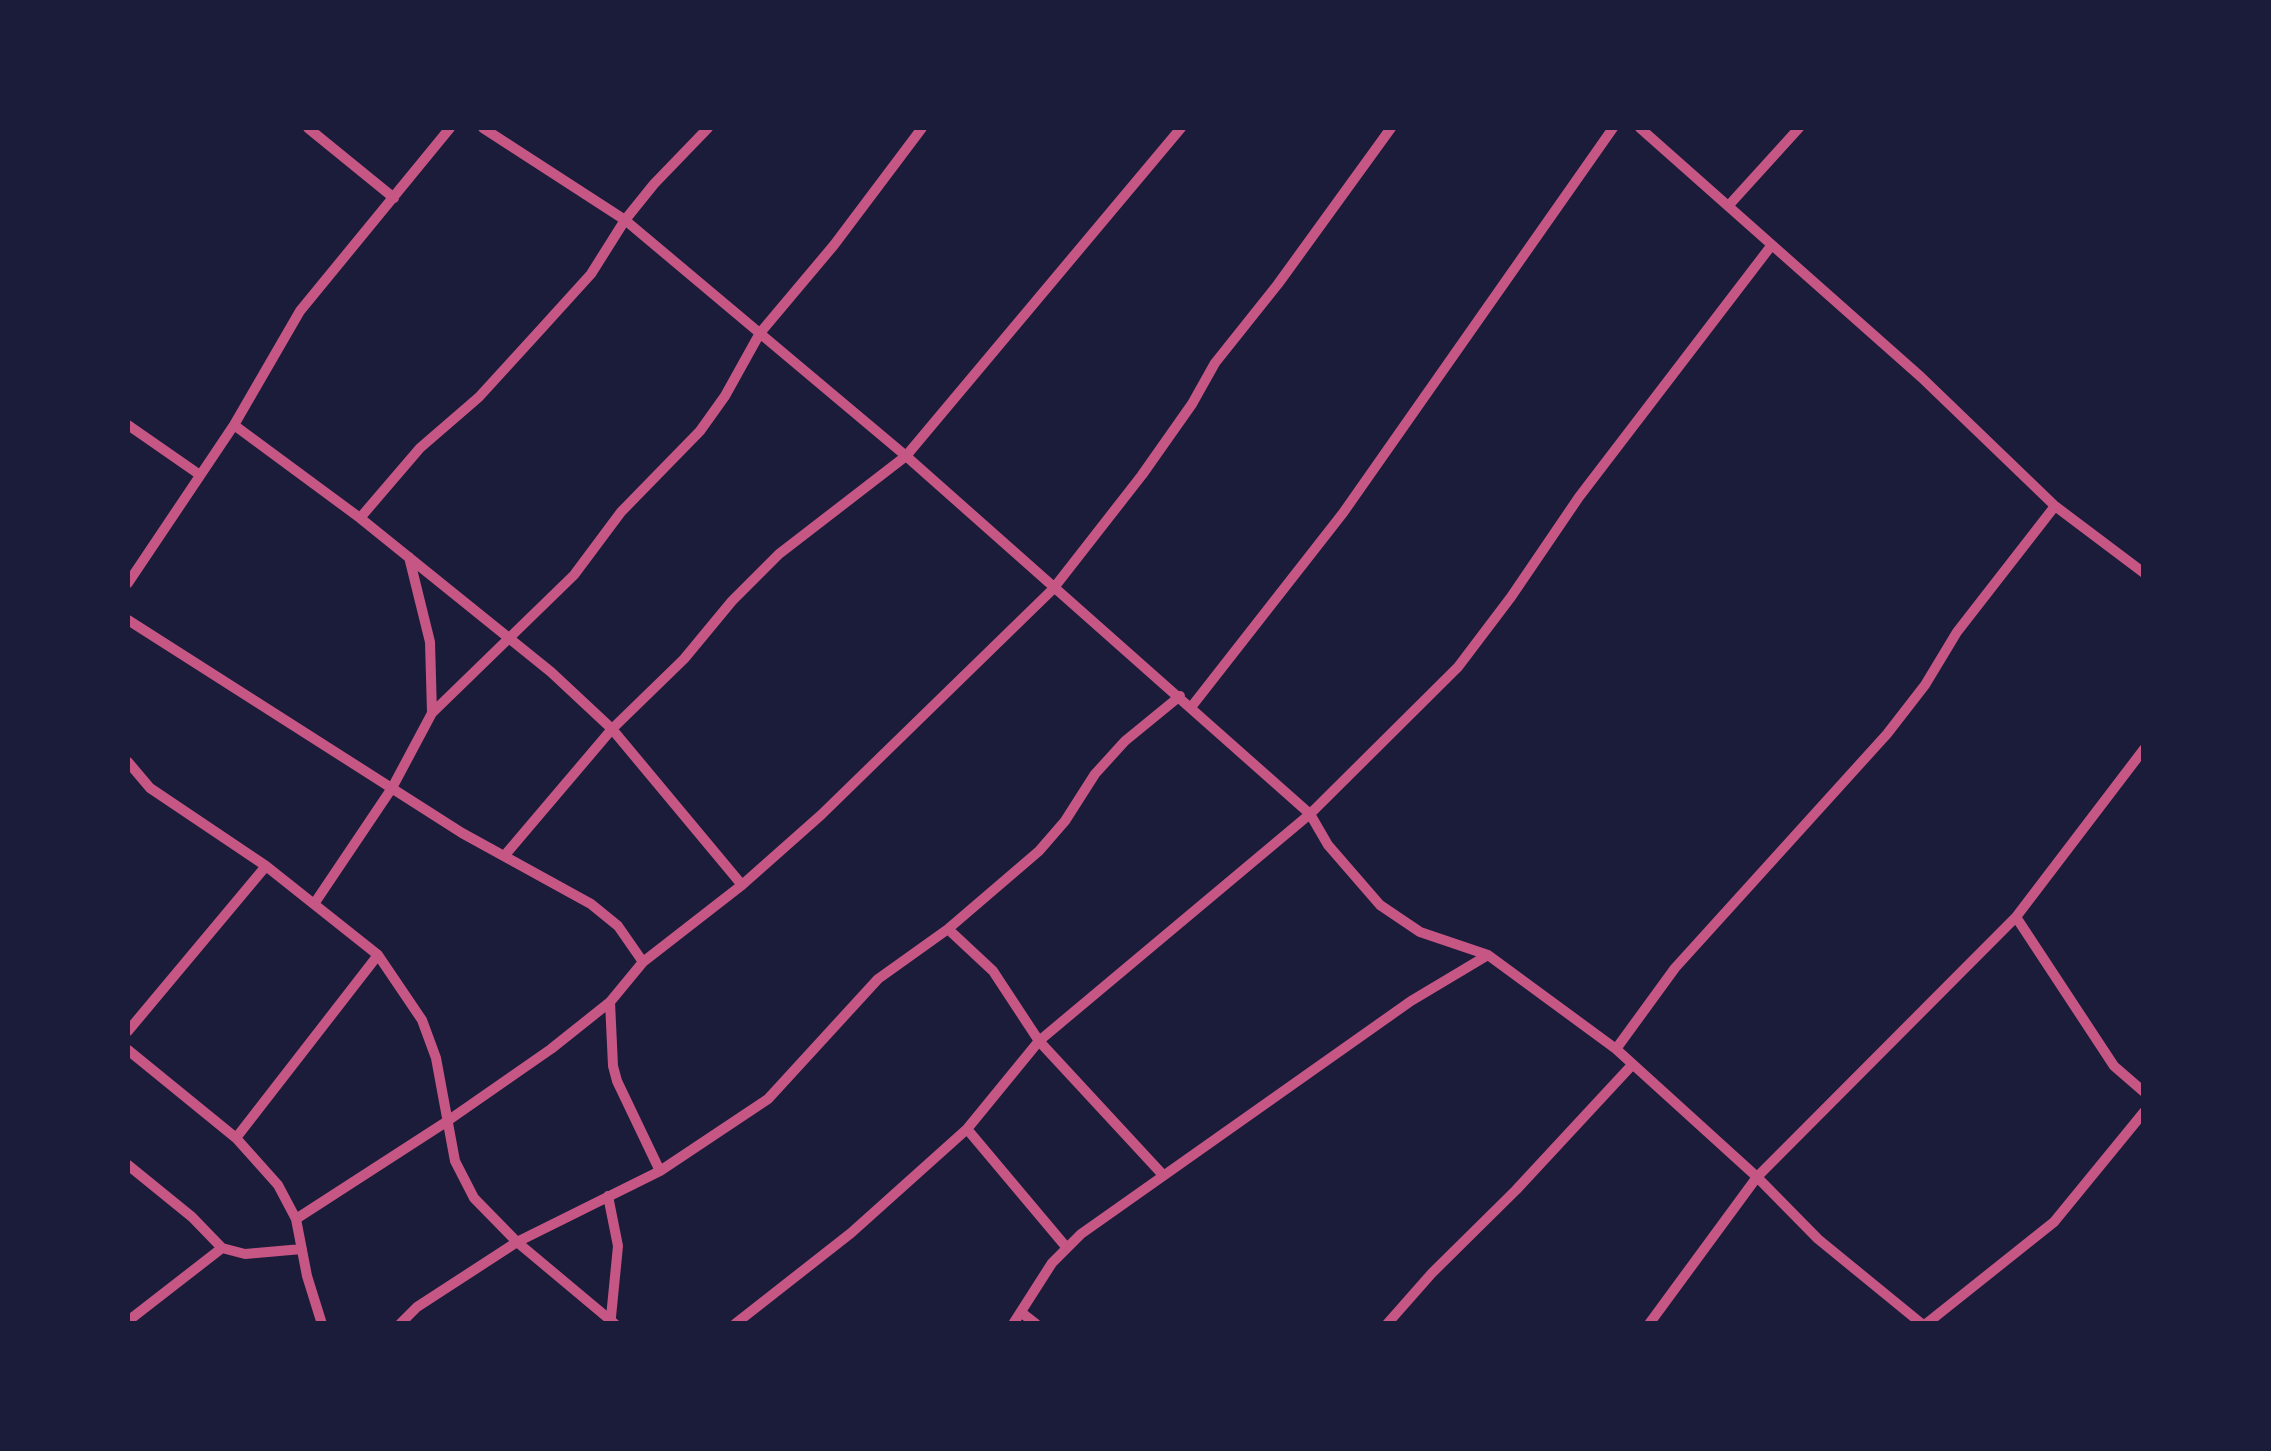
<!DOCTYPE html>
<html>
<head>
<meta charset="utf-8">
<style>
	body { margin:0 }
	#map { position:relative; width:2271px; height:1451px; overflow:hidden; background:#1b1b3a; font-family:Barlow,sans-serif }
	canvas { display:block }
	.frame { position:absolute; inset:0; border:130px solid #1b1b3a; pointer-events:none }
</style>
</head>
<body>
<div id="map">
<canvas width="2271" height="1451"></canvas>
<div class="frame"></div>
</div>
<script>
const g = document.querySelector('canvas').getContext('2d');
g.lineJoin = 'round';
const toPath = rows => new Path2D(rows.map(r => 'M' + r).join(''));
function trace(path, color, width, dash) { g.strokeStyle = color; g.lineWidth = width; g.lineCap = dash ? 'butt' : 'round'; g.setLineDash(dash || []); g.stroke(path); }
const minor = toPath([
	[308,128,394,198],
	[483,128,625,220,906,456,1310,814,1328,845,1380,905,1420,932,1488,955,1616,1049,1757,1177,1818,1239,1922,1324],
	[1640,128,1921,377,2055,506,2144,573],
	[1730,204,1799,128],
	[128,425,200,475],
	[234,425,360,518,551,672,612,729,742,885],
	[360,518,420,448,479,397,542,328,591,274,625,220,654,184,708,128],
	[409,557,430,642,432,713],
	[128,583,234,425,300,311,450,128],
	[128,620,462,833,591,904,618,926,643,962],
	[1192,706,1343,513,1613,128],
	[128,762,150,788,266,866,378,955,422,1020,436,1058,455,1161,474,1198,517,1242,615,1324],
	[505,855,612,729,684,659,732,601,779,554,906,456,1181,128],
	[314,904,392,788,432,713,574,575,621,512,700,431,725,396,760,333,834,245,922,128],
	[2016,917,2114,1066,2144,1092],
	[948,929,993,971,1039,1041,1163,1175],
	[610,1002,613,1066,617,1081,660,1171],
	[128,1031,266,866],
	[1616,1049,1675,968,1887,734,1925,685,1957,632,2055,506],
	[128,1050,236,1138,278,1185,296,1219,307,1276,322,1324],
	[967,1129,1067,1248],
	[236,1138,378,955],
	[128,1165,192,1217,222,1248,245,1254,302,1249],
	[608,1196,618,1246,611,1317],
	[296,1219,446,1122,551,1049,610,1002,643,962,742,885,821,815,1053,589,1142,475,1192,404,1215,363,1278,284,1391,128],
	[1022,1313,1036,1324],
	[128,1321,222,1248],
	[400,1324,417,1307,517,1242,660,1171,768,1099,878,979,948,929,1039,851,1065,821,1095,774,1125,741,1180,696],
	[735,1324,851,1233,967,1129,1039,1041,1310,814,1458,667,1511,597,1579,497,1771,246],
	[1013,1324,1052,1263,1081,1234,1411,1001,1488,955],
	[1387,1324,1432,1273,1516,1190,1632,1065],
	[1649,1324,1757,1177,2016,917,2144,749],
	[1926,1324,2054,1222,2144,1112]
]);
trace(minor, '#c65784', 10);
</script>
</body>
</html>
